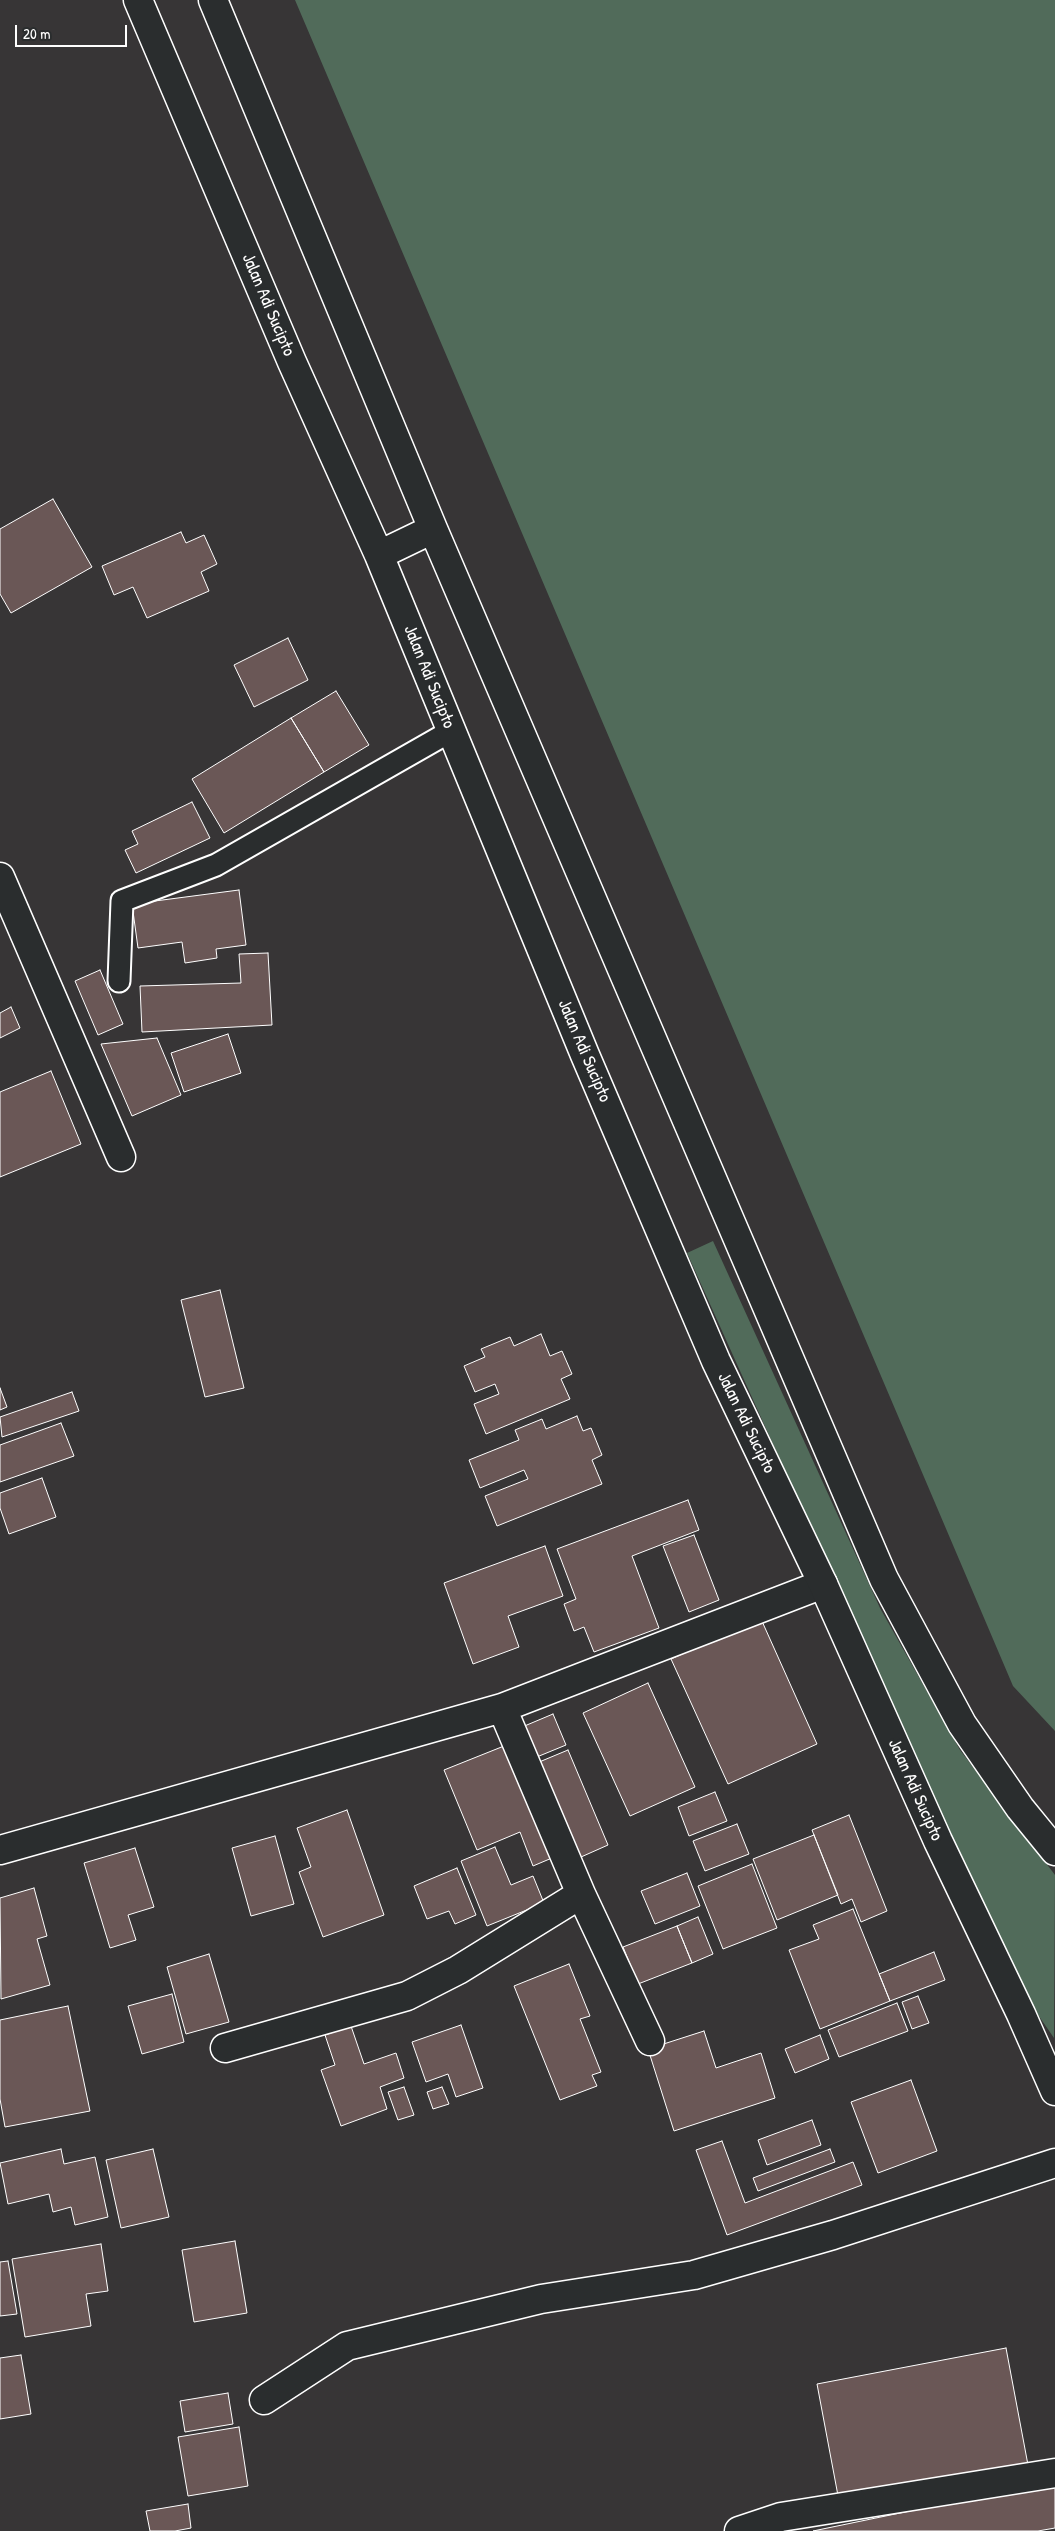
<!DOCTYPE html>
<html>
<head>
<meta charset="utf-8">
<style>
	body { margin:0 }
	#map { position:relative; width:1055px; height:2531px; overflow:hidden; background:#373536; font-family:"Patrick Hand",sans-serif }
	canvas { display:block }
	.scale { position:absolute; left:15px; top:25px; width:112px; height:22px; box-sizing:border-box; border:2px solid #fff; border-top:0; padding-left:6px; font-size:15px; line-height:18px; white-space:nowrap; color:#fff; -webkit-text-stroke:4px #2a2d2e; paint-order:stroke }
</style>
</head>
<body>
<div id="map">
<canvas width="1055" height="2531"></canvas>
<div class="scale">20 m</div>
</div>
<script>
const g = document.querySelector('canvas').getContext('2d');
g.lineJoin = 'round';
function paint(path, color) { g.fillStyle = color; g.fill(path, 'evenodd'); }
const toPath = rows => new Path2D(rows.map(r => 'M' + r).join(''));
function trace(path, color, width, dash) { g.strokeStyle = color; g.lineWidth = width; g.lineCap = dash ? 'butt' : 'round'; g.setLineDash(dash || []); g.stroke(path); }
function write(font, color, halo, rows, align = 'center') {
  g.font = font + ' "Patrick Hand",sans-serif'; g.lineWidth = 5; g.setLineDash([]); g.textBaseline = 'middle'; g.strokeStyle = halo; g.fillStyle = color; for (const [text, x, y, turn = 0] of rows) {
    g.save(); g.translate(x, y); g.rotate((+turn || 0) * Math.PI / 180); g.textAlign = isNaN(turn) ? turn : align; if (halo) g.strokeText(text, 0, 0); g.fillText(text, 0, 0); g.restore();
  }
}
const green = toPath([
	[295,0,1055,0,1055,1731,1013,1686],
	[713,1241,880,1608,960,1750,1055,1875,1054,2038,1014,1980,687,1253]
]);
const building = toPath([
	[53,499,92,567,11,613,0,594,0,529,53,499],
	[181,532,186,543,204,535,217,564,201,572,209,591,147,618,133,587,114,595,102,566,181,532],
	[288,638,308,680,254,707,234,665,288,638],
	[336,691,369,745,324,772,291,718,336,691],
	[291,718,324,772,224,833,192,779,291,718],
	[192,802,210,838,136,873,125,850,138,844,132,831,192,802],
	[239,890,246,945,216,949,217,958,185,963,182,942,138,948,132,904,239,890],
	[268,953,272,1025,142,1032,140,986,241,983,239,954,268,953],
	[100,970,123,1024,98,1035,75,981,100,970],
	[11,1007,20,1028,0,1038,0,1013,11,1007],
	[228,1034,241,1073,184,1092,171,1053,228,1034],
	[157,1038,181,1095,132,1116,101,1044,157,1038],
	[51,1071,81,1144,0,1177,0,1092,51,1071],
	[220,1290,244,1388,205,1397,181,1300,220,1290],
	[541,1334,550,1356,562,1351,572,1374,561,1379,570,1399,486,1434,474,1404,499,1394,495,1384,475,1392,464,1366,485,1357,481,1349,510,1337,514,1346,541,1334],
	[0,1388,7,1407,0,1410,0,1388],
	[72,1392,79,1411,2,1437,0,1417,72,1392],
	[577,1416,583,1431,591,1428,602,1455,592,1460,602,1484,497,1526,485,1496,528,1479,524,1470,480,1488,469,1460,519,1440,515,1430,542,1419,546,1429,577,1416],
	[61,1423,74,1456,0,1482,0,1445,61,1423],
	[42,1478,56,1517,9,1534,0,1508,0,1493,42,1478],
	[688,1500,699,1530,632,1556,659,1628,594,1652,584,1627,574,1631,564,1604,576,1599,557,1549,688,1500],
	[694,1535,719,1600,689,1612,663,1546,694,1535],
	[545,1546,563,1596,508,1616,519,1647,473,1664,444,1583,545,1546],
	[761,1619,817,1744,728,1784,671,1659,761,1619],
	[648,1683,695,1787,630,1816,583,1713,648,1683],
	[553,1714,566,1745,527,1761,515,1730,553,1714],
	[514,1742,559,1855,533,1866,520,1832,477,1850,444,1770,514,1742],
	[568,1750,608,1845,572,1861,532,1765,568,1750],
	[715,1792,727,1821,689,1836,678,1807,715,1792],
	[347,1810,384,1915,323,1937,299,1872,311,1867,297,1828,347,1810],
	[849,1815,887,1911,861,1922,852,1899,841,1904,812,1830,849,1815],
	[737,1824,749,1854,705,1871,693,1841,737,1824],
	[814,1835,838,1895,777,1920,753,1859,814,1835],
	[275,1836,294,1904,251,1916,232,1848,275,1836],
	[495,1847,511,1885,533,1876,544,1903,487,1926,461,1861,495,1847],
	[135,1848,154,1907,128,1915,136,1940,110,1948,84,1863,135,1848],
	[752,1864,777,1928,723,1949,698,1886,752,1864],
	[457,1868,476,1915,455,1924,449,1911,427,1919,414,1886,457,1868],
	[687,1873,700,1906,655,1924,641,1891,687,1873],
	[34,1888,47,1936,37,1939,50,1985,1,1999,0,1898,34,1888],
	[853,1909,890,2001,820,2029,789,1950,819,1939,813,1925,853,1909],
	[698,1917,713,1954,692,1963,677,1926,698,1917],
	[677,1926,692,1963,638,1984,623,1947,677,1926],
	[934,1952,945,1980,890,2001,879,1974,934,1952],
	[209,1954,229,2022,186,2034,167,1967,209,1954],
	[569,1964,590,2016,580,2019,601,2072,592,2075,597,2086,560,2100,514,1986,569,1964],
	[172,1994,184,2042,142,2054,128,2006,172,1994],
	[918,1996,929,2023,912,2029,902,2002,918,1996],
	[897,2003,908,2031,839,2057,828,2030,897,2003],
	[68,2006,90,2111,5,2127,0,2099,0,2020,68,2006],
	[461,2025,483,2088,456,2097,448,2074,426,2082,412,2042,461,2025],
	[351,2026,364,2064,396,2053,404,2078,380,2087,387,2109,341,2126,321,2070,335,2065,325,2035,351,2026],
	[704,2031,716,2068,761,2053,775,2098,674,2131,648,2049,704,2031],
	[820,2035,829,2059,795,2073,785,2049,820,2035],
	[911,2080,937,2151,878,2173,851,2102,911,2080],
	[404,2087,414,2115,398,2120,388,2092,404,2087],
	[442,2087,449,2104,433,2109,427,2092,442,2087],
	[812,2120,821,2145,767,2165,758,2140,812,2120],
	[722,2141,745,2203,853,2162,862,2185,727,2235,696,2150,722,2141],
	[61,2149,64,2164,95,2157,108,2217,75,2225,71,2207,53,2212,49,2194,8,2204,0,2163,61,2149],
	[153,2149,169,2217,121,2228,106,2160,153,2149],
	[830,2149,835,2162,758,2191,753,2178,830,2149],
	[235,2241,247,2313,194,2322,182,2250,235,2241],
	[101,2244,108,2291,86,2294,91,2326,25,2337,12,2259,101,2244],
	[8,2261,17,2314,0,2316,0,2262,8,2261],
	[1006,2348,1028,2465,839,2501,817,2384,1006,2348],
	[21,2355,31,2414,0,2419,0,2358,21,2355],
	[228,2393,233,2424,185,2432,180,2401,228,2393],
	[239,2427,248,2486,188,2496,178,2437,239,2427],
	[1055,2481,1055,2528,1038,2531,813,2531,1055,2481],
	[188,2504,191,2528,175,2531,150,2531,146,2511,188,2504]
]);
const lane = toPath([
	[119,981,122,901,216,865,451,731]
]);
const street = toPath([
	[0,877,121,1157],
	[502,1708,581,1894],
	[0,1850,502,1708,823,1584],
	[225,2048,407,1996,458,1970,581,1894,650,2041],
	[264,2400,347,2346,541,2299,694,2275,833,2235,1055,2163],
	[739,2531,781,2517,1055,2473]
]);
const highway = toPath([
	[138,0,292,362,379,555,585,1055,716,1361,823,1584,938,1841,1021,2014,1055,2091],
	[213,0,433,529,884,1579,962,1724,1020,1808,1055,1851],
	[379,555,433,529]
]);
const streetNames = [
	["Jalan Adi Sucipto",268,305,67],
	["Jalan Adi Sucipto",429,677,68],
	["Jalan Adi Sucipto",584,1051,67],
	["Jalan Adi Sucipto",746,1423,64],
	["Jalan Adi Sucipto",915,1790,66]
];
paint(green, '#516b5a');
paint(building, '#6a5756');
trace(building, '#fff', 1);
trace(lane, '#fff', 25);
trace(street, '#fff', 31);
trace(highway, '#fff', 31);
trace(lane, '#2a2d2e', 21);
trace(street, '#2a2d2e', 28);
trace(highway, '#2a2d2e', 28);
write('18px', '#fff', '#2a2d2e', streetNames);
</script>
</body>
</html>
